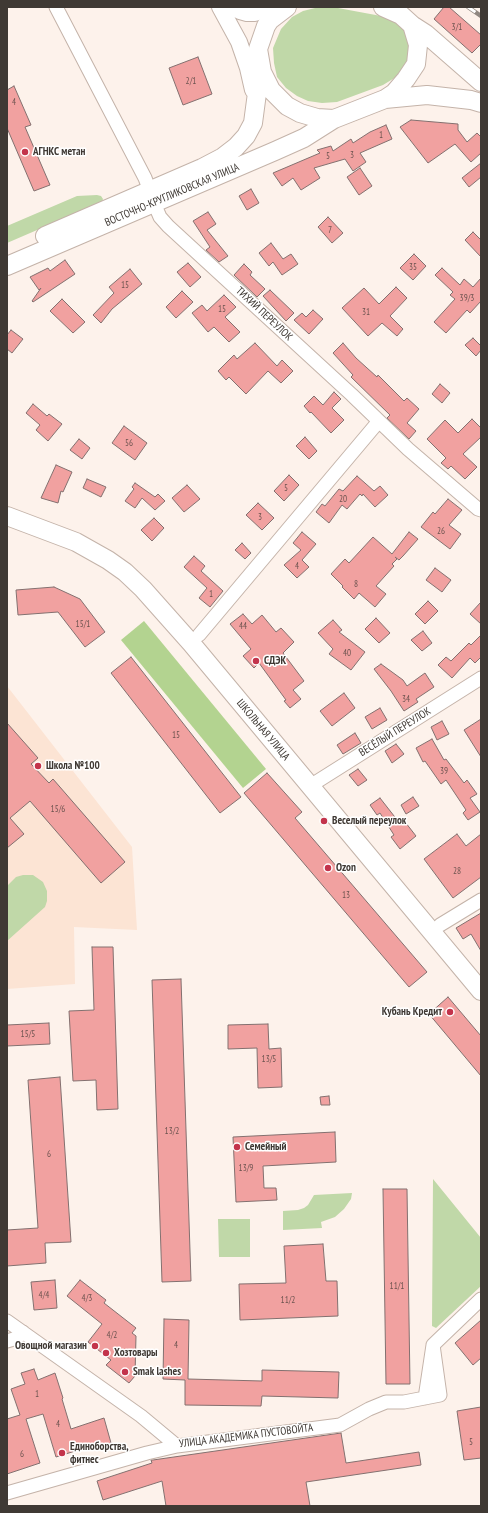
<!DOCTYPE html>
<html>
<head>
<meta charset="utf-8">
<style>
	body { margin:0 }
	#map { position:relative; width:488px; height:1513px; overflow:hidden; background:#fdf2eb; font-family:"PT Sans Narrow",sans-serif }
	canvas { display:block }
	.frame { position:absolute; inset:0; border:8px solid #3f3934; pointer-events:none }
</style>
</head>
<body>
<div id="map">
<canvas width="488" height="1513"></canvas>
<div class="frame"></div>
</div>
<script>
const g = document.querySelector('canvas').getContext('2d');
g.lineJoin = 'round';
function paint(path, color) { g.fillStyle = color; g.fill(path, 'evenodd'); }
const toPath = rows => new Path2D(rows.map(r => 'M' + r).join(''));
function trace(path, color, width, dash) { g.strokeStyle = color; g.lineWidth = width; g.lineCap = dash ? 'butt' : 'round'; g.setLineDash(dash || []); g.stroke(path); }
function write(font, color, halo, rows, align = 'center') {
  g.font = font + ' "PT Sans Narrow",sans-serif'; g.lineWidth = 3; g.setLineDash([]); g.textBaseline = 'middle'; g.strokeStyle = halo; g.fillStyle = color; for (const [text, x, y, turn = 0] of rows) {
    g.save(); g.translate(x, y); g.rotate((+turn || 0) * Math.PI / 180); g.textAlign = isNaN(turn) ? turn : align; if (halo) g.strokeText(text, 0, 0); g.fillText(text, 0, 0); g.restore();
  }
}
const built = toPath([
	[7,686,132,847,137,930,74,927,75,984,7,989]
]);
const green = toPath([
	[319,7,338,8,381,16,401,23,409,35,410,62,401,74,383,85,337,102,322,103,308,101,297,96,286,88,277,77,274,63,273,48,281,29,292,17,303,11],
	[97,195,101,196,103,199,102,202,7,243,7,226,77,196],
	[23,875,33,875,43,882,47,891,47,901,45,907,7,941,7,886,16,877],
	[433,1179,481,1238,481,1286,436,1328,432,1326],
	[352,1193,351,1199,344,1209,335,1217,321,1222,322,1228,283,1230,283,1211,298,1210,304,1208,308,1205,314,1195],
	[218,1219,250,1219,250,1257,219,1257]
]);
const forest = toPath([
	[144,621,266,769,243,788,121,640]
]);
const building = toPath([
	[444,7,449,7,481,35,481,44,472,53,434,19,444,7],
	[198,57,212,94,183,105,169,68,198,57],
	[14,86,31,125,25,127,50,185,34,191,7,128,7,90,14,86],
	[411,120,458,124,458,130,467,142,477,133,481,137,481,153,471,162,455,144,428,163,400,127,411,120],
	[386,125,392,139,360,153,366,162,353,171,345,159,314,168,320,178,301,190,293,178,282,186,273,173,320,153,317,150,331,146,333,151,351,139,353,143,370,132,386,125],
	[481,163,481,177,469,187,462,178,481,163],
	[360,168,372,186,359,195,347,177,360,168],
	[251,189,259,203,247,210,239,196,251,189],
	[208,212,216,224,207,230,228,256,219,262,206,250,210,247,193,221,208,212],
	[328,217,343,233,332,243,318,227,328,217],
	[473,232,481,240,481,257,465,240,473,232],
	[271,243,283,259,291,254,298,264,282,275,273,262,269,266,259,253,271,243],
	[414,254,426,266,413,280,400,268,414,254],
	[65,260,75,274,33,302,32,301,41,288,39,290,30,277,48,268,50,271,65,260],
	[188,263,201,277,190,287,177,272,188,263],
	[244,264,252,272,250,275,265,289,257,297,234,275,244,264],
	[442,268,460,285,464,279,473,287,481,278,481,301,470,313,467,310,446,333,434,322,455,299,450,295,453,292,435,275,442,268],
	[130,269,142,284,112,309,101,323,93,315,114,293,109,287,130,269],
	[396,287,407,298,390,316,403,329,397,336,382,323,368,336,342,308,364,288,379,304,396,287],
	[270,290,294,313,286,321,263,296,270,290],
	[182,291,193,302,176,318,166,307,182,291],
	[224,295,236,307,225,317,240,332,229,342,214,327,208,332,192,313,202,305,207,311,224,295],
	[62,299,85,322,73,333,50,311,62,299],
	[313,310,323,319,309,334,294,320,302,313,306,317,313,310],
	[11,330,23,339,12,353,7,349,7,335,11,330],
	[473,338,481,346,481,350,476,356,465,345,473,338],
	[255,343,277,366,282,360,293,371,281,383,268,371,246,394,229,377,226,380,218,371,234,355,237,359,255,343],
	[343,343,356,358,377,377,378,375,404,401,407,398,419,409,407,423,416,431,409,439,387,418,390,415,351,377,353,375,333,353,343,343],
	[440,384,450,393,442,403,432,394,440,384],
	[334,392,341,399,332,408,344,420,331,433,311,412,310,413,304,406,314,396,323,405,334,392],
	[33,404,47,416,49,414,62,424,48,441,36,430,40,425,26,413,33,404],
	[472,419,481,428,481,437,463,454,477,467,465,479,451,466,448,469,441,463,446,458,427,439,445,420,458,433,472,419],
	[124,426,147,443,135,460,112,443,124,426],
	[305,437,317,451,309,459,296,446,305,437],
	[79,439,90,448,82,459,70,450,79,439],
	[56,465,72,472,63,492,61,491,58,503,41,498,56,465],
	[289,475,299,485,284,501,274,491,289,475],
	[357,476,374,491,380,486,388,495,375,507,363,494,362,496,360,494,347,509,342,505,329,523,316,512,322,504,325,506,339,489,343,491,357,476],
	[87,479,106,487,101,497,83,488,87,479],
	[135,483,155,497,158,494,165,501,155,510,142,498,135,508,125,501,134,489,132,487,135,483],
	[187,485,200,499,184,512,172,498,187,485],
	[448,499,462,510,449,525,461,534,450,549,421,527,433,512,435,514,448,499],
	[258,503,274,518,262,530,246,515,258,503],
	[154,518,164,528,152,541,141,530,154,518],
	[302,532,316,544,302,560,309,567,297,578,284,565,301,550,293,543,302,532],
	[409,532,418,539,403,556,399,560,395,557,397,559,392,564,394,566,376,586,386,594,375,607,359,593,354,599,342,587,343,586,331,574,345,559,349,563,373,537,392,554,409,532],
	[242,543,251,553,245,559,235,550,242,543],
	[194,556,205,566,201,571,223,591,210,607,199,598,207,588,184,567,194,556],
	[435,568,451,580,442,592,426,580,435,568],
	[54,587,80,599,105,632,85,647,58,612,18,615,16,590,54,587],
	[428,601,438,611,425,624,415,614,428,601],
	[481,602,481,624,470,614,481,602],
	[243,614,252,624,262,615,276,632,281,628,294,642,283,653,304,681,293,690,301,699,290,708,284,701,286,700,259,663,254,668,243,656,251,649,230,624,243,614],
	[376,618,390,633,379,643,365,629,376,618],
	[333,620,342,630,339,632,365,652,351,670,329,654,333,649,318,633,333,620],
	[423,631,432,643,422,651,411,640,423,631],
	[481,635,481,657,475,663,470,658,452,678,438,665,446,657,451,661,469,643,471,645,481,635],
	[131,657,241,797,220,813,111,673,131,657],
	[381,664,403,680,407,686,425,673,434,687,416,699,418,702,404,711,391,691,374,669,381,664],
	[344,693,355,708,332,726,320,711,344,693],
	[380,708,387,720,372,729,365,717,380,708],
	[481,719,481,757,464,730,481,719],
	[442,721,449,734,437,740,431,727,442,721],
	[7,723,38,758,31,764,49,783,53,779,125,862,101,883,30,801,10,818,24,834,7,848,7,723],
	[355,733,361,743,343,754,337,745,355,733],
	[432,739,444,760,446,759,464,783,467,780,477,794,470,798,480,812,468,820,463,813,466,810,446,780,441,784,425,761,423,762,416,748,432,739],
	[396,744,404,754,392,763,385,751,396,744],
	[358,769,367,780,358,786,349,775,358,769],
	[267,773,302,812,295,818,427,972,409,987,244,793,267,773],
	[413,797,419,806,406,814,401,805,413,797],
	[380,798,398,821,402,818,416,836,400,849,391,837,394,835,380,813,377,815,370,805,380,798],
	[457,834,466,846,481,834,481,877,453,898,424,859,457,834],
	[481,913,481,951,471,934,463,939,456,928,481,913],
	[92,947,113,947,118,1109,97,1110,96,1080,73,1081,69,1011,94,1010,92,947],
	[181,979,191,1281,162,1282,152,980,181,979],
	[448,997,481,1036,481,1076,429,1014,448,997],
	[49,1023,50,1044,7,1046,7,1025,49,1023],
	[268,1024,269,1049,281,1048,282,1087,258,1088,257,1048,228,1049,228,1025,268,1024],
	[60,1077,71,1242,45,1243,46,1263,7,1266,7,1230,38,1228,28,1080,60,1077],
	[329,1096,330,1105,321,1105,320,1097,329,1096],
	[335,1132,336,1162,263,1166,264,1188,276,1188,277,1200,236,1202,233,1137,335,1132],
	[383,1189,407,1189,410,1384,386,1384,383,1189],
	[323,1244,326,1281,337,1281,338,1316,240,1320,239,1284,286,1283,284,1246,323,1244],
	[55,1280,57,1308,34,1310,31,1282,55,1280],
	[80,1280,106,1300,104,1303,136,1328,132,1333,136,1336,135,1376,129,1383,106,1365,111,1360,88,1342,102,1324,67,1296,80,1280],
	[164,1319,189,1320,188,1379,262,1381,262,1370,339,1372,338,1398,262,1396,261,1406,185,1405,185,1380,163,1379,164,1319],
	[481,1320,481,1358,473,1365,455,1343,481,1320],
	[34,1369,38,1380,55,1373,63,1398,62,1399,71,1429,104,1418,111,1443,88,1450,88,1447,56,1457,43,1414,26,1419,40,1463,7,1474,7,1419,20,1415,11,1389,25,1384,21,1373,34,1369],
	[481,1407,481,1458,464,1460,457,1411,481,1407],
	[341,1433,346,1463,419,1452,421,1465,306,1482,310,1506,166,1506,162,1481,103,1500,97,1481,152,1463,151,1460,153,1460,341,1433]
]);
const minor = toPath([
	[56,7,145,178,150,191],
	[154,203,160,217,168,226,352,395,408,449,478,509,481,510],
	[199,635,379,421],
	[310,786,481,678],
	[440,925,481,900],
	[7,1321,141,1416,177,1446],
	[7,1341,17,1338,23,1332],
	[425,1398,433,1345,481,1299],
	[7,1493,147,1453,177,1446,340,1425,369,1409,386,1402,404,1402,440,1395,433,1345]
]);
const tertiary = toPath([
	[220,7,239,42,248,68,253,90],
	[234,7,240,11,247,13,255,13,273,7]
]);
const secondary = toPath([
	[287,7,270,20,266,26,258,49,262,72,271,90,287,106,300,113,317,118,334,119,385,99,394,93,406,79,416,64,418,45,412,25],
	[383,7,401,15,412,25,426,34,481,82],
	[385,99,427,95,471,100,481,103],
	[45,236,202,168,223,157,236,147,246,136,253,123,257,93,258,49],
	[7,266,275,151,304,138,334,119],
	[7,516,76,542,108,560,125,572,143,589,191,643,481,991]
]);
const rail = toPath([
	[468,7,481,16]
]);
const markers = [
	[25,152,4,"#c3334b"],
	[256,661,4,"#c3334b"],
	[38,766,4,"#c3334b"],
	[324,821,4,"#c3334b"],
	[328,868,4,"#c3334b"],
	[450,1012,4,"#c3334b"],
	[237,1147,4,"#c3334b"],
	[95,1346,4,"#c3334b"],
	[106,1353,4,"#c3334b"],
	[125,1372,4,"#c3334b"],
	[62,1453,4,"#c3334b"]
];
const numberNames = [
	["3/1",457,27],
	["2/1",191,81],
	["4",14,102],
	["1",381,135],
	["3",352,155],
	["5",328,156],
	["7",330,230],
	["35",413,267],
	["15",125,285],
	["39/3",467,298],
	["15",222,309],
	["31",366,312],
	["56",129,443],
	["5",286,488],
	["20",343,499],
	["3",260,517],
	["26",441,531],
	["4",297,566],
	["8",356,584],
	["1",211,594],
	["15/1",83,624],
	["44",243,626],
	["40",347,653],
	["34",406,699],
	["15",176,735],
	["39",444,771],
	["15/6",58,809],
	["28",457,871],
	["13",346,895],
	["15/5",28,1034],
	["13/5",269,1059],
	["13/2",172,1131],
	["6",49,1154],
	["13/9",246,1168],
	["11/1",397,1286],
	["4/4",44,1295],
	["4/3",87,1298],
	["11/2",288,1300],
	["4/2",112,1335],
	["4",176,1345],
	["1",37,1394],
	["4",58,1424],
	["5",471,1442],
	["6",22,1454]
];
const poiNames = [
	["АГНКС метан",33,152],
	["СДЭК",264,661],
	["Школа №100",46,766],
	["Веселый переулок",332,821],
	["Ozon",336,868],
	["Кубань Кредит",442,1012,"right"],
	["Семейный",245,1147],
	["Овощной магазин",87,1346,"right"],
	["Хозтовары",114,1353],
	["Smak lashes",133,1372],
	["Единоборства,",70,1447],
	["фитнес",70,1460]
];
const streetNames = [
	["ВОСТОЧНО-КРУГЛИКОВСКАЯ УЛИЦА",172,195,-23],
	["ТИХИЙ ПЕРЕУЛОК",264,314,43],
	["ШКОЛЬНАЯ УЛИЦА",263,730,50],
	["ВЕСЁЛЫЙ ПЕРЕУЛОК",395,732,-32],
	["УЛИЦА АКАДЕМИКА ПУСТОВОЙТА",246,1436,-7]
];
paint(built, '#fce4d4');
paint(green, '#c0d8a8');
paint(forest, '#b3d390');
paint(building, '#f1a1a0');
trace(building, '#83706f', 1);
trace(minor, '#c4b3a9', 15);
trace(tertiary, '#c4b3a9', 18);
trace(secondary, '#c4b3a9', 20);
trace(minor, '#fff', 13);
trace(tertiary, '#fff', 16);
trace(secondary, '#fff', 18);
trace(rail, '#908882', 4.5);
trace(rail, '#fff', 3, [9]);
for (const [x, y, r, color] of markers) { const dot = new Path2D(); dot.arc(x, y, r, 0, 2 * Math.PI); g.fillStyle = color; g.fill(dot); trace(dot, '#fff', 1.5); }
write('9px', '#6c534f', null, numberNames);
write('bold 11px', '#3f3934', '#fff', poiNames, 'left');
write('11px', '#3f3934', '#fff', streetNames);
</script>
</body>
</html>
